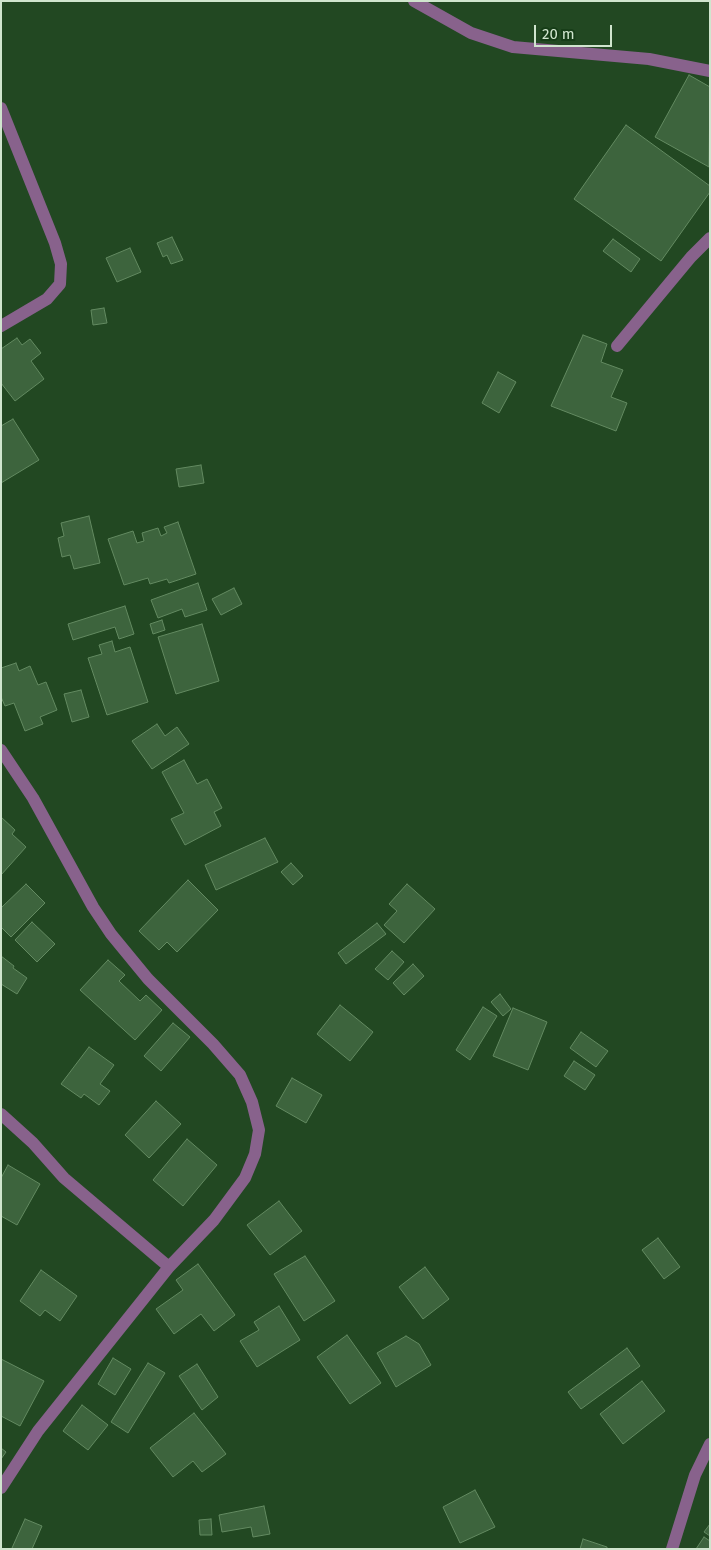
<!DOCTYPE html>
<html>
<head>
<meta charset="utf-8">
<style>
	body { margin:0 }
	#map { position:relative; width:711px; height:1550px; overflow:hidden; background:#224822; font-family:"Fira Sans",sans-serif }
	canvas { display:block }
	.frame { position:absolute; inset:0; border:2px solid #d0e5ce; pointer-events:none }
	.scale { position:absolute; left:534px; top:25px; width:78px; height:22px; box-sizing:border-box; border:2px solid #d0e5ce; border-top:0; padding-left:6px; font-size:15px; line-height:18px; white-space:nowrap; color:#d0e5ce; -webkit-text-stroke:4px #173d18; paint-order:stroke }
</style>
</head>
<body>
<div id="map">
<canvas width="711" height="1550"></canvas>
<div class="frame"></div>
<div class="scale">20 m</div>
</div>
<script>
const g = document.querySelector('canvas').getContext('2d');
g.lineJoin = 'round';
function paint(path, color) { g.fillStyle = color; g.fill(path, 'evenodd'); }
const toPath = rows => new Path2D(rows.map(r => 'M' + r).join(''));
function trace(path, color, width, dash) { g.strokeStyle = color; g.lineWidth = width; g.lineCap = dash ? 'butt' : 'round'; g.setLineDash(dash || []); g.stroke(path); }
const building = toPath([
	[689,75,710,87,709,167,655,137,689,75],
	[626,125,710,186,710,192,661,261,574,199,626,125],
	[172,237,183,260,171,264,167,255,163,257,157,243,172,237],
	[613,239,640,259,631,272,603,251,613,239],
	[130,248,141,272,117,282,106,258,130,248],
	[104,308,107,323,93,325,91,310,104,308],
	[583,335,607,344,601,362,623,370,611,397,627,403,616,431,551,406,583,335],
	[17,338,22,345,30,339,41,353,31,361,44,379,15,401,1,383,1,349,17,338],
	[498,372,516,382,499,413,482,403,498,372],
	[13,419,39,460,1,483,1,426,13,419],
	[201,465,204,483,179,487,176,469,201,465],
	[89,516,100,563,74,569,70,555,62,557,58,538,64,536,61,523,89,516],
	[178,522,196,574,169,583,167,579,150,584,148,578,124,585,108,539,133,531,137,543,144,541,142,533,158,528,161,536,167,533,164,527,178,522],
	[198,583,207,610,185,617,182,609,158,618,151,600,198,583],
	[234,588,242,604,221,615,212,599,234,588],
	[125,606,134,634,119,639,115,627,73,640,68,624,125,606],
	[162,620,165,630,153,634,150,624,162,620],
	[202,624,219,681,176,694,158,637,202,624],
	[112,641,115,652,130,647,148,702,107,715,88,658,102,654,99,645,112,641],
	[16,663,19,671,30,666,38,685,46,682,57,710,40,717,43,724,25,731,14,703,5,706,1,697,1,668,16,663],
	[81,690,89,717,72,722,64,694,81,690],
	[157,724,165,736,177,727,189,744,152,769,132,741,157,724],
	[184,760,197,784,207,779,222,808,214,812,221,826,185,845,171,819,184,813,162,772,184,760],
	[1,817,15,830,12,834,26,847,1,875,1,817],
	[265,838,278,862,216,890,205,865,265,838],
	[291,863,303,876,293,885,281,872,291,863],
	[188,880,218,910,177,952,167,942,159,950,139,931,188,880],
	[26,884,45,903,11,937,1,927,1,908,26,884],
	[407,884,435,909,404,943,384,925,397,911,389,904,407,884],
	[32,922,55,944,37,962,15,940,32,922],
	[377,923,386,934,346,964,338,953,377,923],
	[392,951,404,962,388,980,375,969,392,951],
	[1,956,14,966,13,968,27,978,17,994,1,984,1,956],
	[108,960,125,975,119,981,140,1001,146,995,162,1010,135,1040,80,990,108,960],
	[413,964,424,976,404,995,393,983,413,964],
	[500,994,511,1009,503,1016,491,1002,500,994],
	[340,1005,373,1032,350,1061,317,1034,340,1005],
	[483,1007,497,1016,470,1060,456,1050,483,1007],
	[513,1008,547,1022,528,1070,493,1056,513,1008],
	[173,1023,190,1037,161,1071,144,1056,173,1023],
	[581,1032,608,1051,596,1067,570,1048,581,1032],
	[89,1047,114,1065,100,1084,110,1091,99,1105,84,1094,81,1098,61,1084,89,1047],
	[574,1061,595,1075,585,1090,564,1076,574,1061],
	[292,1078,322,1095,306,1123,276,1106,292,1078],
	[156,1101,181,1124,149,1158,125,1135,156,1101],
	[187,1139,217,1165,183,1206,153,1180,187,1139],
	[8,1165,40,1184,17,1225,1,1216,1,1178,8,1165],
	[279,1201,302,1231,270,1255,247,1225,279,1201],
	[658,1238,680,1267,664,1279,642,1250,658,1238],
	[305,1256,335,1301,304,1321,274,1274,305,1256],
	[198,1264,235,1315,214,1331,201,1314,174,1334,156,1309,183,1290,176,1280,198,1264],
	[425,1267,449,1299,423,1319,399,1287,425,1267],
	[41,1270,77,1296,60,1321,45,1310,40,1316,20,1301,41,1270],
	[279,1306,300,1340,257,1367,240,1341,259,1330,254,1322,279,1306],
	[347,1335,381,1383,350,1404,317,1357,347,1335],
	[406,1336,419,1344,431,1365,396,1387,377,1353,406,1336],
	[627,1348,640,1366,581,1409,568,1392,627,1348],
	[113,1358,131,1369,115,1395,98,1384,113,1358],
	[1,1359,44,1381,20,1426,1,1416,1,1359],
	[148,1363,165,1373,128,1433,111,1422,148,1363],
	[197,1364,218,1397,202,1410,179,1376,197,1364],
	[642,1381,665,1411,623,1444,600,1414,642,1381],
	[82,1405,108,1425,88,1450,63,1431,82,1405],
	[194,1413,226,1454,202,1472,193,1461,173,1477,150,1448,194,1413],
	[1,1448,6,1452,1,1459,1,1448],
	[475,1490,495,1527,460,1543,443,1507,475,1490],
	[264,1506,270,1534,253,1537,251,1527,222,1532,219,1515,264,1506],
	[25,1519,42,1526,32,1549,14,1549,12,1548,25,1519],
	[211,1519,212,1535,200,1535,199,1520,211,1519],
	[710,1524,710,1536,704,1532,710,1524],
	[704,1537,710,1541,710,1549,696,1549,704,1537],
	[583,1539,607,1547,607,1549,580,1549,583,1539]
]);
const minor = toPath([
	[414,1,471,33,513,47,649,59,710,71],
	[1,108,55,243,61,264,60,284,47,299,1,326],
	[617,346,691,257,710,238],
	[1,750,33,798,93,907,111,934,148,979,213,1044,240,1075,252,1102,259,1130,255,1154,245,1178,214,1220,169,1267,38,1431,1,1488],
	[1,1114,33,1143,64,1178,169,1267],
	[672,1549,695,1475,710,1444]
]);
paint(building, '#3d643d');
trace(building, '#638a61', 1);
trace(minor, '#88628c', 12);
</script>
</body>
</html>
